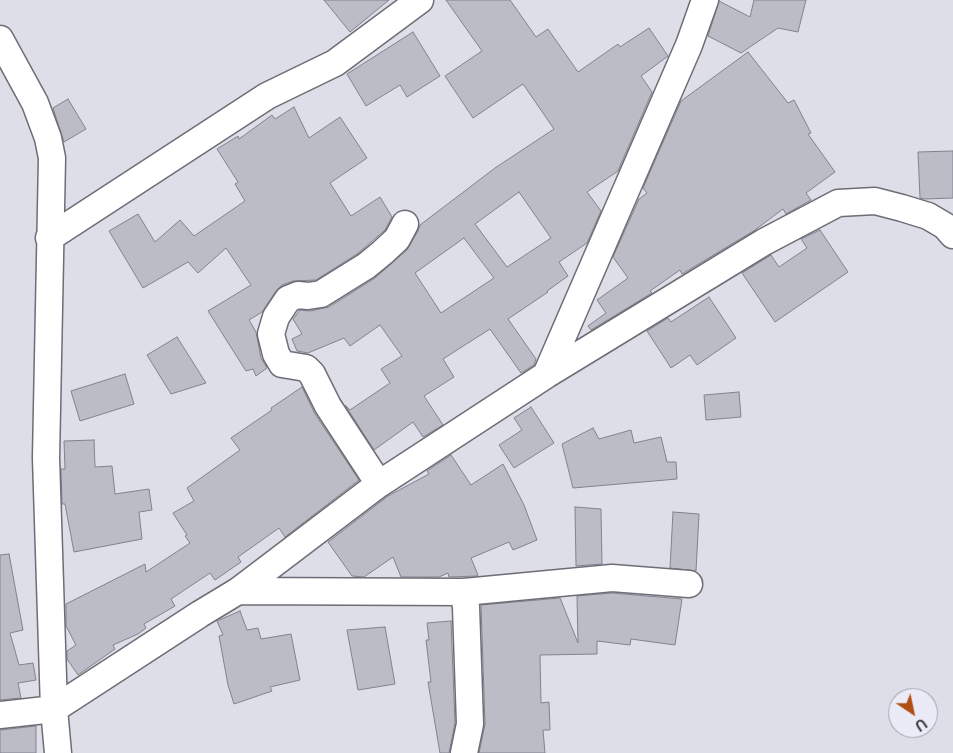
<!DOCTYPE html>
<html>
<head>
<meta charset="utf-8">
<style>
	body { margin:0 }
	#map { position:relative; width:953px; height:753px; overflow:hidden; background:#dedee9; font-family:Raleway,sans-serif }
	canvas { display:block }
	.north { position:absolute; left:888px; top:688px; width:50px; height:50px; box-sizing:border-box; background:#ebebf7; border:1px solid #a0a0a9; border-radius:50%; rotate:146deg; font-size:14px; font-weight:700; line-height:20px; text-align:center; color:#2f2f34 }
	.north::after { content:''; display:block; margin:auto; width:18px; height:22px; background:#b14e16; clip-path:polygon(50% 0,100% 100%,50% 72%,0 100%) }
</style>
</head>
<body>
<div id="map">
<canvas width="953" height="753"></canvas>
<div class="north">U</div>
</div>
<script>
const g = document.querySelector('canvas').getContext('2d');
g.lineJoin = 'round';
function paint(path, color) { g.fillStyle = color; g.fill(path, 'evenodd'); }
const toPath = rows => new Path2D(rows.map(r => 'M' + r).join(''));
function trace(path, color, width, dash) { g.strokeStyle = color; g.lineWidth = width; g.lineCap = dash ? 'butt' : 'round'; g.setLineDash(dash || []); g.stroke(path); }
const building = toPath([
	[324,0,389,0,350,32,324,0],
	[446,0,510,0,536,37,548,29,578,72,618,44,620,47,649,28,668,56,641,76,652,92,618,171,587,192,601,211,587,243,559,262,568,276,547,291,548,292,508,319,536,359,534,365,521,373,490,329,443,359,454,377,424,396,443,425,423,437,413,422,374,450,345,405,350,410,390,383,381,369,402,356,380,325,350,346,344,338,308,353,297,351,292,339,302,334,293,319,300,310,310,311,329,307,375,278,407,250,418,231,420,225,495,168,554,129,523,84,473,118,445,76,482,51,446,0],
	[519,192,551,238,507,267,475,224,519,192],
	[464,238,494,278,441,313,415,273,464,238],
	[754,0,806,0,798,32,778,28,741,53,708,36,719,1,750,17,754,0],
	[413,32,440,76,407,97,400,85,366,106,347,74,413,32],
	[748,52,788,103,794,100,811,133,808,134,835,172,806,193,811,200,786,214,783,209,755,230,682,274,680,270,650,291,652,293,591,330,588,326,606,313,597,300,628,278,613,257,639,199,647,193,643,188,681,101,748,52],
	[68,99,86,129,64,142,53,108,68,99],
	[294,107,309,138,340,117,367,158,330,183,351,216,380,197,392,217,385,230,357,254,316,280,293,281,282,285,276,291,262,312,249,320,256,332,261,358,267,368,256,376,253,369,246,371,208,311,251,285,226,248,198,273,188,262,143,288,109,231,138,214,155,242,180,220,194,236,245,201,235,184,238,182,217,149,238,136,239,139,272,115,275,119,294,107],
	[953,151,953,198,925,199,920,198,918,152,953,151],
	[820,230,848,272,775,322,742,273,771,255,779,267,807,248,801,239,820,230],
	[709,297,736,338,697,365,690,355,671,368,647,331,668,318,671,322,709,297],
	[177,337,206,383,171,394,147,355,177,337],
	[125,374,134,404,80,421,71,391,125,374],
	[302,387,315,414,359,480,285,537,279,528,238,557,241,562,215,580,210,573,171,599,175,606,144,624,146,628,138,634,113,645,115,649,78,675,67,659,67,651,76,645,66,626,66,604,145,564,146,572,190,543,185,536,187,535,173,513,194,501,187,488,240,450,231,438,272,410,271,408,302,387],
	[739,392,741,417,706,420,704,395,739,392],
	[531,407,554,443,514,468,499,445,522,430,514,418,531,407],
	[593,428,599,439,631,430,634,443,661,437,667,462,676,462,677,479,573,488,562,444,593,428],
	[94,440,95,467,112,466,115,494,149,489,152,510,139,512,142,539,74,552,65,504,62,504,61,469,65,469,64,441,94,440],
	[451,455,471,485,503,464,524,505,537,540,513,550,509,542,471,558,478,575,477,576,449,577,448,573,439,577,401,577,393,557,364,577,352,576,328,542,388,496,429,474,427,471,451,455],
	[575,507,601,509,602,564,576,566,575,507],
	[673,512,699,514,696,571,670,568,673,512],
	[9,554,23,630,10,633,19,665,33,663,36,680,18,683,21,698,0,700,0,555,9,554],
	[612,593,682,599,675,645,631,639,630,645,597,641,597,654,540,655,541,703,549,702,550,730,543,730,545,753,479,753,485,724,481,605,560,598,578,643,577,596,612,593],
	[240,611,247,630,258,628,261,639,291,634,300,680,270,687,272,691,234,704,228,685,219,636,223,635,217,621,240,611],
	[451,621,455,723,449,753,440,753,428,682,431,682,426,640,429,640,427,623,451,621],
	[385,627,395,684,358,690,347,630,385,627],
	[36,726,36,753,0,753,0,730,36,726]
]);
const minor = toPath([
	[0,39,35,103,48,138,52,158,46,458,54,709,58,753],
	[49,238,267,96,335,63,420,0],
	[546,375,689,45,705,0],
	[379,484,328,406,312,374,306,368,282,364,276,354,271,334,276,317,288,299,298,295,308,296,321,294,366,266,382,253,397,239,405,224],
	[238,591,464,592,466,607,470,724,464,753],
	[464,592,612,578,689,584],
	[0,715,54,709,200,614,238,591,379,484,546,375,764,242,838,203,875,201,902,208,928,216,945,226,953,235]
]);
paint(building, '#bcbcc7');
trace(building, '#81828c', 1);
trace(minor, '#6c6d76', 29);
trace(minor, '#fff', 26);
</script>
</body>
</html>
